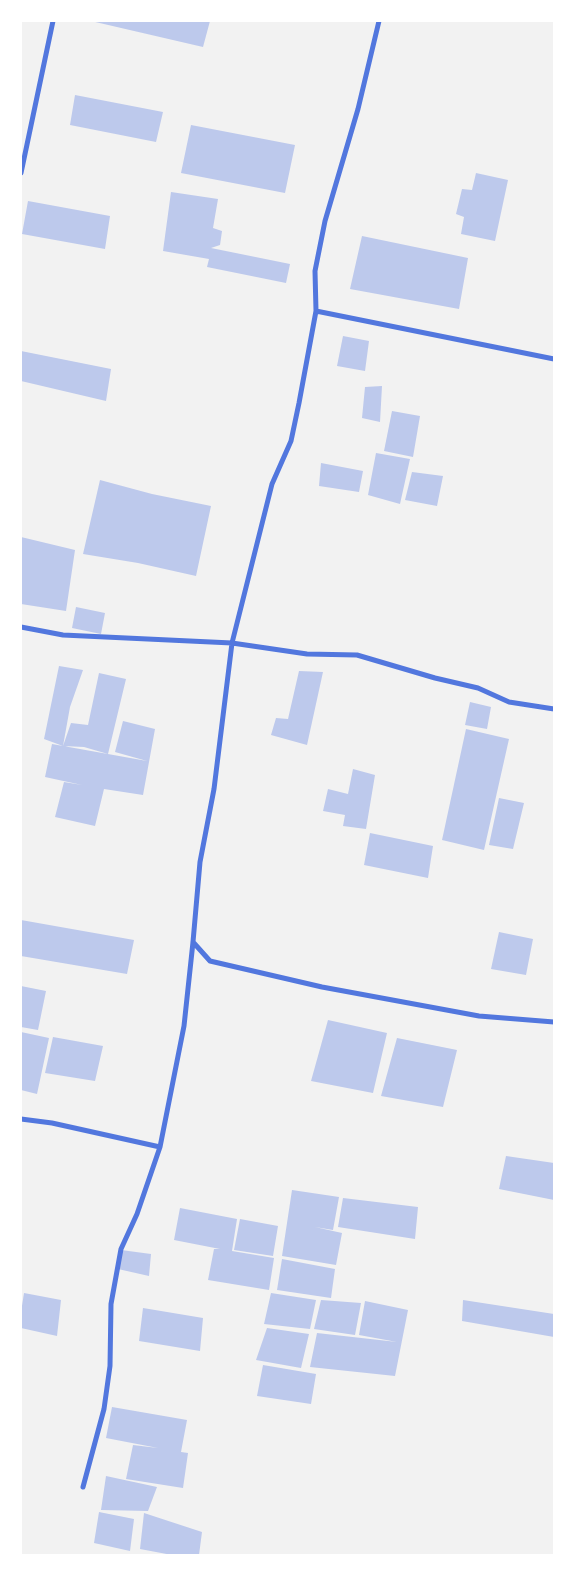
<!DOCTYPE html>
<html>
<head>
<meta charset="utf-8">
<style>
	body { margin:0 }
	#map { position:relative; width:575px; height:1576px; overflow:hidden; background:#f2f2f2; font-family:"Public Sans",sans-serif }
	canvas { display:block }
	.frame { position:absolute; inset:0; border:22px solid #fff; pointer-events:none }
</style>
</head>
<body>
<div id="map">
<canvas width="575" height="1576"></canvas>
<div class="frame"></div>
</div>
<script>
const g = document.querySelector('canvas').getContext('2d');
g.lineJoin = 'round';
function paint(path, color) { g.fillStyle = color; g.fill(path, 'evenodd'); }
const toPath = rows => new Path2D(rows.map(r => 'M' + r).join(''));
function trace(path, color, width, dash) { g.strokeStyle = color; g.lineWidth = width; g.lineCap = dash ? 'butt' : 'round'; g.setLineDash(dash || []); g.stroke(path); }
const building = toPath([
	[91,21,210,21,203,47],
	[75,95,163,112,156,142,70,125],
	[191,125,295,145,285,193,181,173],
	[476,173,508,180,495,241,461,234,464,217,456,214,462,189,472,190],
	[171,192,218,199,213,228,222,231,220,245,211,248,290,264,286,283,207,267,209,259,163,251],
	[28,201,110,216,105,249,22,234],
	[362,236,468,258,459,309,350,289],
	[343,336,369,341,365,371,337,366],
	[21,351,111,369,106,401,21,381],
	[382,386,380,422,362,418,365,387],
	[392,411,420,416,413,457,384,451],
	[376,453,410,459,400,504,368,495],
	[321,463,363,471,359,492,319,486],
	[412,472,443,476,437,506,405,500],
	[100,480,152,494,211,506,196,576,138,563,83,554],
	[21,537,75,550,66,611,21,604],
	[76,607,105,613,101,634,72,628],
	[59,666,83,670,70,707,63,746,44,739],
	[299,671,323,672,307,745,271,735,276,718,288,719],
	[99,673,126,679,108,754,84,747,63,746,71,723,88,725],
	[470,702,491,707,487,729,465,725],
	[123,721,155,729,143,795,104,789,95,826,55,817,64,782,82,785,45,777,52,744,147,761,115,752],
	[466,729,509,739,484,850,442,840],
	[353,769,375,775,366,829,343,826,345,815,323,811,328,789,348,794],
	[499,798,524,803,513,849,489,845],
	[370,833,433,846,428,878,364,865],
	[21,920,134,940,127,974,21,956],
	[499,932,533,939,526,975,491,969],
	[21,986,46,991,38,1030,21,1027],
	[328,1020,387,1033,373,1093,311,1081],
	[21,1032,49,1038,37,1094,21,1090],
	[53,1037,103,1046,95,1081,45,1073],
	[397,1038,457,1050,443,1107,381,1096],
	[506,1156,554,1163,554,1200,499,1189],
	[292,1190,339,1197,333,1230,315,1227,342,1233,336,1265,282,1256],
	[343,1198,418,1207,415,1239,338,1227],
	[180,1208,237,1219,232,1251,274,1258,269,1290,208,1280,214,1249,220,1249,174,1240],
	[240,1219,278,1226,273,1256,234,1250],
	[121,1250,151,1254,149,1276,118,1269],
	[282,1259,335,1269,331,1298,277,1290],
	[24,1293,61,1300,57,1336,21,1328,21,1312],
	[271,1293,316,1300,310,1329,264,1324],
	[321,1300,361,1303,355,1335,314,1329],
	[463,1300,554,1314,554,1337,462,1321],
	[365,1301,408,1310,395,1376,310,1367,317,1333,397,1342,359,1335],
	[143,1308,203,1318,200,1351,139,1341],
	[267,1328,309,1334,301,1368,256,1360],
	[263,1365,316,1374,311,1404,257,1396],
	[112,1407,187,1420,181,1452,188,1453,183,1488,126,1479,133,1445,158,1448,106,1438],
	[106,1476,157,1487,148,1511,101,1510],
	[99,1512,134,1519,130,1551,94,1543],
	[144,1513,202,1532,199,1555,172,1555,140,1549]
]);
const minor = toPath([
	[21,173,53,21],
	[316,311,554,359],
	[21,627,63,635,232,643,307,654,357,655,435,678,478,688,509,702,554,709],
	[193,942,210,961,322,987,479,1016,554,1022],
	[21,1119,52,1123,160,1147],
	[83,1487,104,1409,110,1366,111,1304,121,1249,137,1214,160,1147,184,1026,193,942,200,862,214,789,232,643,272,484,291,441,299,403,316,311,315,271,325,221,358,109,379,21]
]);
paint(building, '#bdc9ec');
trace(minor, '#5277de', 5);
</script>
</body>
</html>
